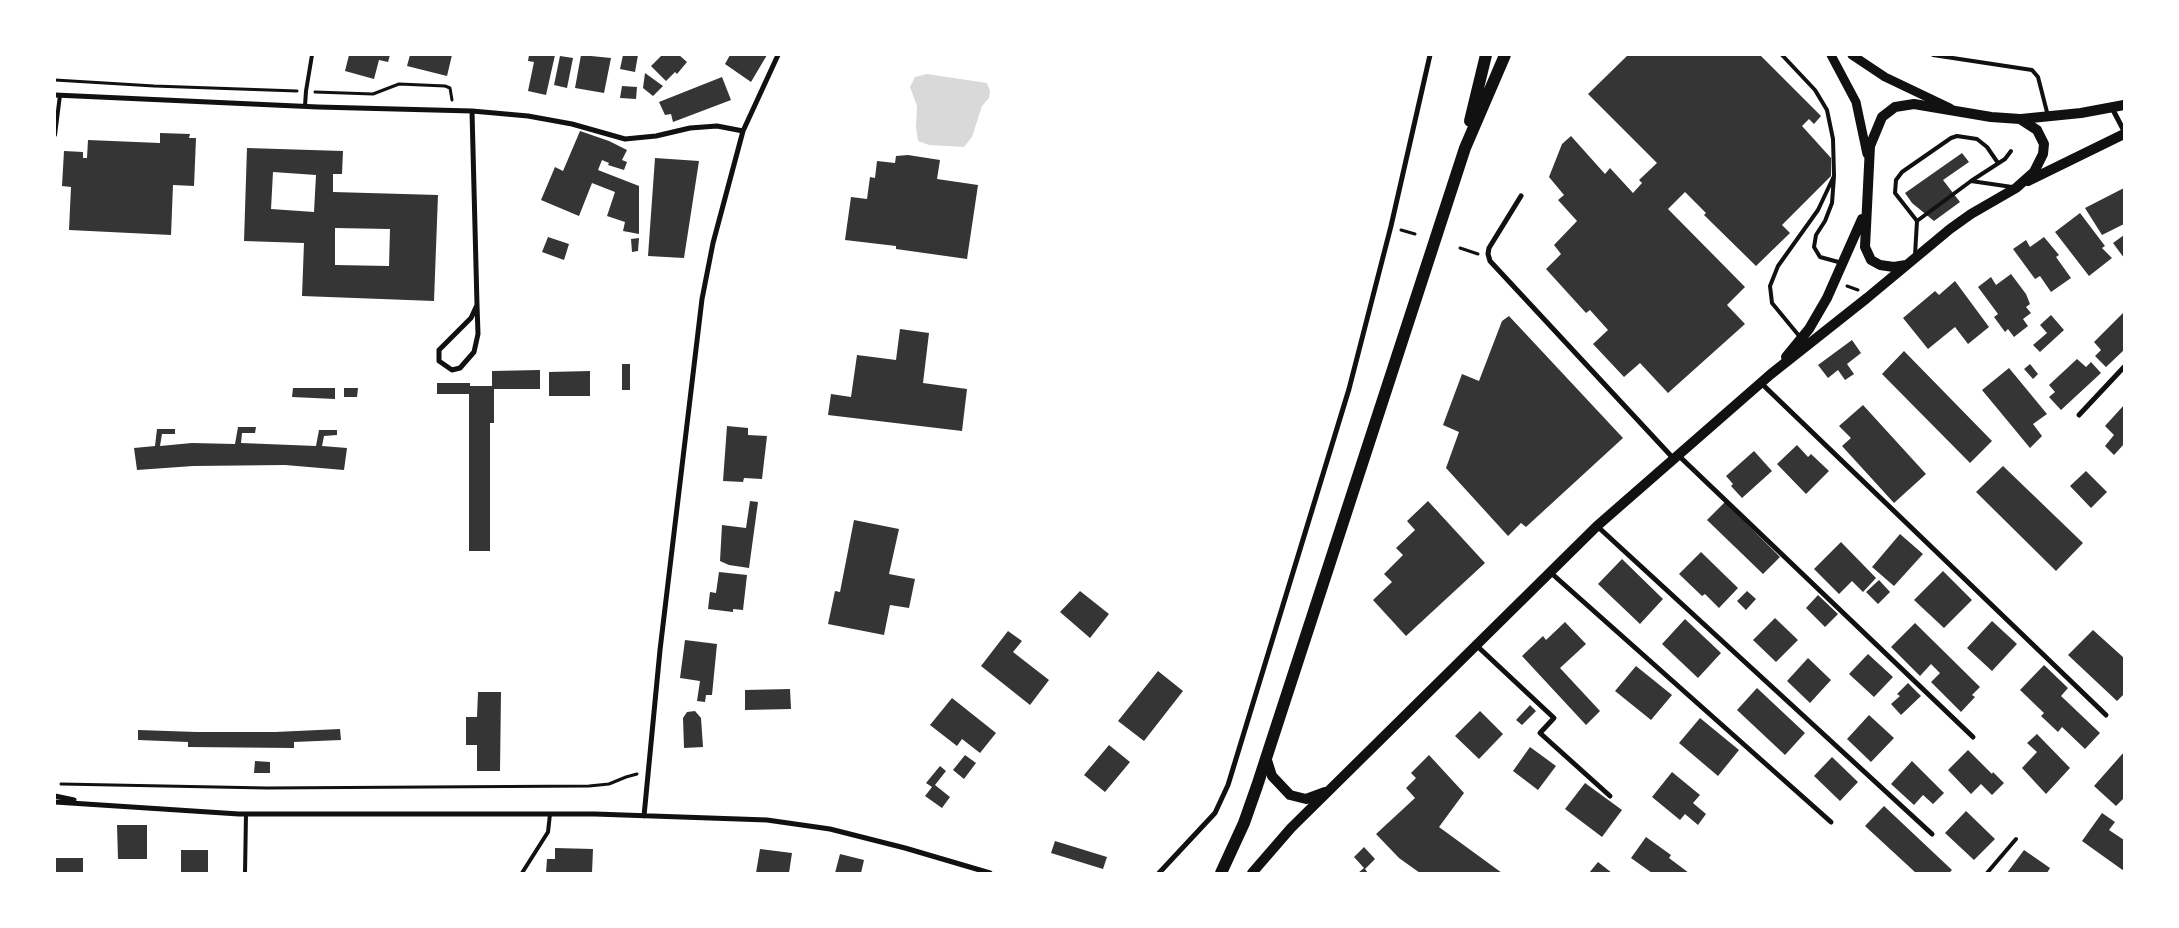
<!DOCTYPE html>
<html>
<head>
<meta charset="utf-8">
<style>
	body { margin:0 }
	#map { position:relative; width:2179px; height:928px; overflow:hidden; background:#fff; font-family:"DM Sans",sans-serif }
	canvas { display:block }
	.frame { position:absolute; inset:0; border:56px solid #fff; pointer-events:none }
</style>
</head>
<body>
<div id="map">
<canvas width="2179" height="928"></canvas>
<div class="frame"></div>
</div>
<script>
const g = document.querySelector('canvas').getContext('2d');
g.lineJoin = 'round';
function paint(path, color) { g.fillStyle = color; g.fill(path, 'evenodd'); }
const toPath = rows => new Path2D(rows.map(r => 'M' + r).join(''));
function trace(path, color, width, dash) { g.strokeStyle = color; g.lineWidth = width; g.lineCap = dash ? 'butt' : 'round'; g.setLineDash(dash || []); g.stroke(path); }
const water = toPath([
	[927,74,987,83,990,91,989,98,982,106,972,137,964,147,929,145,918,141,916,127,917,106,910,87,915,77]
]);
const building = toPath([
	[349,55,390,55,388,62,379,60,374,79,345,71],
	[410,55,452,55,447,76,407,66],
	[529,55,555,55,546,95,528,91,534,62,528,61],
	[581,55,611,58,604,93,575,88],
	[623,55,638,55,635,72,620,69],
	[662,55,679,55,687,62,677,74,675,72,666,81,651,66],
	[730,55,767,55,751,82,725,64],
	[1628,55,1760,55,1821,116,1814,124,1809,119,1802,126,1831,158,1831,176,1782,225,1790,233,1756,266,1704,215,1706,213,1685,192,1668,209,1745,287,1727,305,1745,324,1668,393,1640,363,1624,377,1593,344,1608,330,1590,310,1586,313,1546,269,1561,254,1554,245,1577,221,1558,200,1564,195,1549,177,1562,144,1571,136,1605,174,1610,168,1633,193,1642,183,1639,180,1657,163,1588,94],
	[560,56,573,58,567,88,554,85],
	[645,73,663,86,653,96,643,88],
	[722,77,731,100,673,122,671,114,665,115,659,102],
	[622,86,637,87,636,99,620,98],
	[580,131,609,141,627,150,622,160,627,162,624,170,608,165,609,163,602,160,598,170,639,186,639,234,623,231,625,222,607,216,615,192,592,183,579,216,541,200,555,167,563,171],
	[160,133,190,134,189,138,196,138,194,186,173,185,171,235,69,230,71,187,62,186,64,151,83,152,83,158,87,158,88,140,160,143],
	[247,148,343,151,342,174,333,174,333,192,438,195,434,301,302,296,304,243,244,241],
	[273,172,316,175,314,212,271,209],
	[335,228,390,229,389,266,335,265],
	[1962,153,1969,162,1943,180,1960,202,1934,221,1912,203,1905,193],
	[908,155,940,160,937,179,978,185,967,259,896,249,896,246,845,240,851,197,867,199,870,177,875,178,877,161,895,163,896,156],
	[655,158,699,161,684,258,648,256],
	[2124,188,2124,224,2102,235,2085,208],
	[2080,213,2105,246,2102,248,2112,258,2089,276,2055,232],
	[2124,235,2124,258,2113,243],
	[548,237,569,244,564,260,542,252],
	[2044,237,2059,255,2056,257,2071,278,2051,292,2040,276,2035,279,2013,249,2026,240,2030,247],
	[639,238,638,251,632,252,631,239],
	[2011,274,2026,294,2030,304,2026,307,2031,313,2023,319,2028,326,2014,337,2008,329,2005,332,1994,317,1998,314,1978,287,1991,277,1996,285],
	[1955,281,1989,327,1968,344,1955,327,1928,349,1903,318,1935,291,1939,295],
	[2124,312,2124,350,2106,367,2095,356,2101,350,2094,342],
	[2051,315,2064,330,2040,352,2033,345,2047,333,2040,325],
	[1509,316,1623,438,1526,527,1521,523,1508,536,1446,468,1459,432,1443,425,1462,374,1479,381,1502,321],
	[900,329,929,333,923,383,967,389,962,431,828,415,831,394,851,397,857,355,896,360],
	[1852,340,1861,353,1847,364,1854,374,1845,380,1838,370,1828,378,1818,365],
	[1904,351,1992,441,1970,463,1882,374],
	[2077,359,2086,367,2091,362,2101,373,2061,410,2049,397,2055,392,2049,385],
	[622,364,630,364,630,390,622,390],
	[2030,364,2038,374,2033,379,2024,369],
	[2009,368,2047,414,2033,424,2042,436,2030,448,1982,390],
	[540,370,540,389,494,389,494,423,490,423,490,551,469,551,469,394,437,394,437,383,470,383,470,386,492,386,492,371],
	[590,371,590,396,549,396,549,372],
	[293,388,335,388,335,399,292,397],
	[344,388,358,388,357,397,344,397],
	[1863,405,1926,474,1894,503,1842,446,1851,438,1839,426],
	[2124,405,2124,444,2114,455,2105,446,2114,435,2105,426],
	[727,426,748,428,748,435,767,436,762,479,744,478,743,482,723,481],
	[238,427,256,427,255,433,242,433,241,443,316,446,319,430,337,430,337,435,324,436,322,446,347,448,344,470,285,465,193,466,137,470,134,448,155,446,157,429,175,429,175,434,162,434,160,446,192,443,235,444],
	[1797,445,1808,457,1811,454,1829,471,1806,494,1777,464],
	[1754,451,1772,471,1742,498,1731,486,1733,484,1726,476],
	[2003,466,2083,543,2056,571,1976,492],
	[2086,471,2107,492,2091,508,2070,486],
	[750,501,758,502,749,568,729,565,720,561,722,525,746,528],
	[1428,501,1485,563,1406,636,1373,600,1392,582,1384,574,1403,555,1396,548,1415,530,1407,521],
	[1725,502,1780,557,1763,574,1707,520],
	[854,520,899,529,889,574,915,579,909,608,890,605,884,635,828,624,835,591,840,592],
	[1900,534,1923,554,1894,586,1872,567],
	[1841,542,1876,578,1863,592,1852,581,1839,594,1814,569],
	[1701,552,1738,588,1719,608,1705,594,1702,596,1679,574],
	[1622,559,1663,599,1640,624,1598,584],
	[1943,571,1972,600,1944,628,1914,600],
	[719,572,747,575,743,610,733,609,733,612,708,609,710,592,716,593],
	[1879,580,1890,592,1878,604,1866,592],
	[1080,591,1109,614,1090,638,1060,612],
	[1747,591,1756,599,1746,610,1737,601],
	[1818,595,1838,614,1825,627,1806,608],
	[1775,618,1798,640,1776,662,1753,640],
	[1685,619,1721,653,1698,678,1662,644],
	[1992,621,2017,644,1992,671,1967,648],
	[1565,622,1586,644,1560,668,1600,711,1586,725,1522,656,1543,636,1546,640],
	[1915,623,1980,687,1972,695,1975,697,1961,712,1931,682,1940,673,1931,664,1920,676,1891,647],
	[2093,630,2124,658,2124,694,2117,701,2068,655],
	[1008,631,1022,641,1013,652,1049,680,1030,705,981,666],
	[685,640,717,644,712,695,706,695,705,702,697,701,700,681,680,678],
	[1868,654,1893,677,1874,697,1849,674],
	[1808,658,1831,680,1810,703,1787,681],
	[2044,665,2068,688,2061,696,2100,733,2085,749,2062,727,2058,732,2041,716,2044,713,2020,690],
	[1636,666,1672,695,1651,720,1615,691],
	[1158,671,1183,691,1144,741,1118,721],
	[1908,683,1921,696,1901,715,1891,704,1900,696,1897,694],
	[1757,688,1805,733,1785,755,1737,710],
	[790,689,791,709,745,710,745,690],
	[478,692,501,692,500,771,477,771,477,745,466,745,466,717,477,717],
	[952,698,996,733,980,753,962,739,957,746,930,725],
	[1530,705,1536,711,1522,725,1516,720],
	[695,711,701,718,703,747,684,748,683,718,687,712],
	[1480,711,1503,734,1479,759,1455,736],
	[1869,715,1894,738,1871,762,1847,739],
	[1700,718,1739,750,1718,776,1679,743],
	[340,729,341,740,294,742,294,748,188,747,188,742,138,740,138,730,197,732,275,732],
	[2037,734,2070,768,2046,794,2022,768,2037,752,2027,743],
	[1109,745,1130,762,1105,792,1084,775],
	[1530,747,1556,766,1538,790,1513,771],
	[1968,750,1992,774,1993,772,2004,783,1992,795,1981,784,1971,794,1948,770],
	[2124,752,2124,798,2116,806,2094,786],
	[965,755,976,763,964,779,953,770],
	[1429,755,1464,793,1439,827,1502,873,1420,873,1399,858,1376,834,1415,798,1406,788,1416,778,1411,773],
	[1832,757,1858,782,1840,801,1814,776],
	[255,761,270,762,270,773,254,773],
	[1912,761,1944,793,1933,804,1923,795,1914,805,1891,784],
	[940,766,946,771,935,785,950,797,942,808,925,796,932,787,926,783],
	[1672,772,1700,795,1693,803,1706,814,1698,825,1685,814,1680,820,1652,797],
	[1585,783,1622,810,1602,837,1565,809],
	[1884,806,1952,870,1949,873,1916,873,1865,826],
	[1966,811,1995,839,1974,860,1945,833],
	[2102,813,2115,822,2109,830,2124,840,2124,871,2082,841],
	[117,825,147,825,147,859,118,859],
	[1646,837,1671,855,1669,858,1689,873,1652,873,1631,858],
	[1055,841,1107,857,1103,869,1051,853],
	[1364,847,1375,859,1365,869,1368,873,1358,873,1364,868,1354,857],
	[555,848,593,849,592,873,546,873,547,859,555,859],
	[760,849,792,853,789,873,756,873],
	[181,850,208,850,208,873,181,873],
	[2024,850,2050,868,2047,873,2007,873],
	[840,854,864,860,861,873,835,873],
	[55,858,83,858,83,873,55,873],
	[1598,862,1612,873,1589,873]
]);
const path = toPath([
	[55,80,154,86,297,91],
	[315,92,373,94,399,84,445,86,450,88,452,100],
	[1401,230,1415,234],
	[1460,248,1478,254],
	[1847,286,1858,290],
	[61,784,267,788,589,786,609,784,626,777,637,774]
]);
const service = toPath([
	[1782,55,1815,90,1827,110,1833,139,1834,176],
	[1933,55,2032,70,2038,77,2048,116],
	[305,106,306,91,312,55],
	[55,135,60,95],
	[1971,181,2005,159,2011,151],
	[1917,221,1895,193,1896,180,1902,172,1951,138,1957,136,1977,139,1987,147,1998,163],
	[1915,255,1917,221,1971,181,2012,187],
	[1800,337,1772,303,1770,286,1778,266,1818,210,1834,176,1832,203,1825,221,1816,235,1814,247,1820,257,1842,263],
	[245,873,246,814],
	[522,873,548,832,550,814],
	[1987,873,2016,839]
]);
const minor = toPath([
	[55,95,318,107,472,111,528,116,572,124,625,139,656,136,690,128,717,126,743,131],
	[2112,108,2124,131],
	[472,111,477,305,478,334,474,352,460,368,452,370,439,361,439,350,471,318,477,305],
	[1521,196,1489,248,1488,254,1490,261,1673,458],
	[1761,383,2106,715],
	[2079,415,2124,367],
	[1678,455,1973,737],
	[1597,526,1932,834],
	[1550,572,1831,822],
	[1476,645,1554,718,1540,733,1610,796],
	[55,796,74,800],
	[55,802,239,814,595,814,767,820,830,829,905,848,990,873],
	[644,816,660,650,702,299,713,243,743,131,778,55],
	[1159,873,1215,813,1228,785,1349,389,1391,226,1430,55]
]);
const tertiary = toPath([
	[1831,55,1856,102,1867,154],
	[1852,55,1885,77,1950,108]
]);
const secondary = toPath([
	[2021,119,2081,113,2124,105],
	[2028,181,2124,134],
	[1786,357,1809,329,1827,298,1862,219],
	[1266,757,1272,776,1290,795,1306,799,1325,792],
	[1252,873,1291,828,1597,526,1771,374,1867,298,1950,229,1971,214,2016,188,2034,172,2043,154,2044,144,2037,130,2020,119,1991,117,1914,104,1895,107,1882,117,1870,146,1865,247,1871,260,1880,265,1894,267,1906,265]
]);
const primary = toPath([
	[1470,121,1486,55],
	[1221,873,1244,823,1257,786,1465,148,1505,55]
]);
paint(water, '#d9d9d9');
paint(building, '#353535');
trace(path, '#111', 3);
trace(service, '#111', 4);
trace(minor, '#111', 5);
trace(tertiary, '#111', 9);
trace(secondary, '#111', 10);
trace(primary, '#111', 12);
</script>
</body>
</html>
